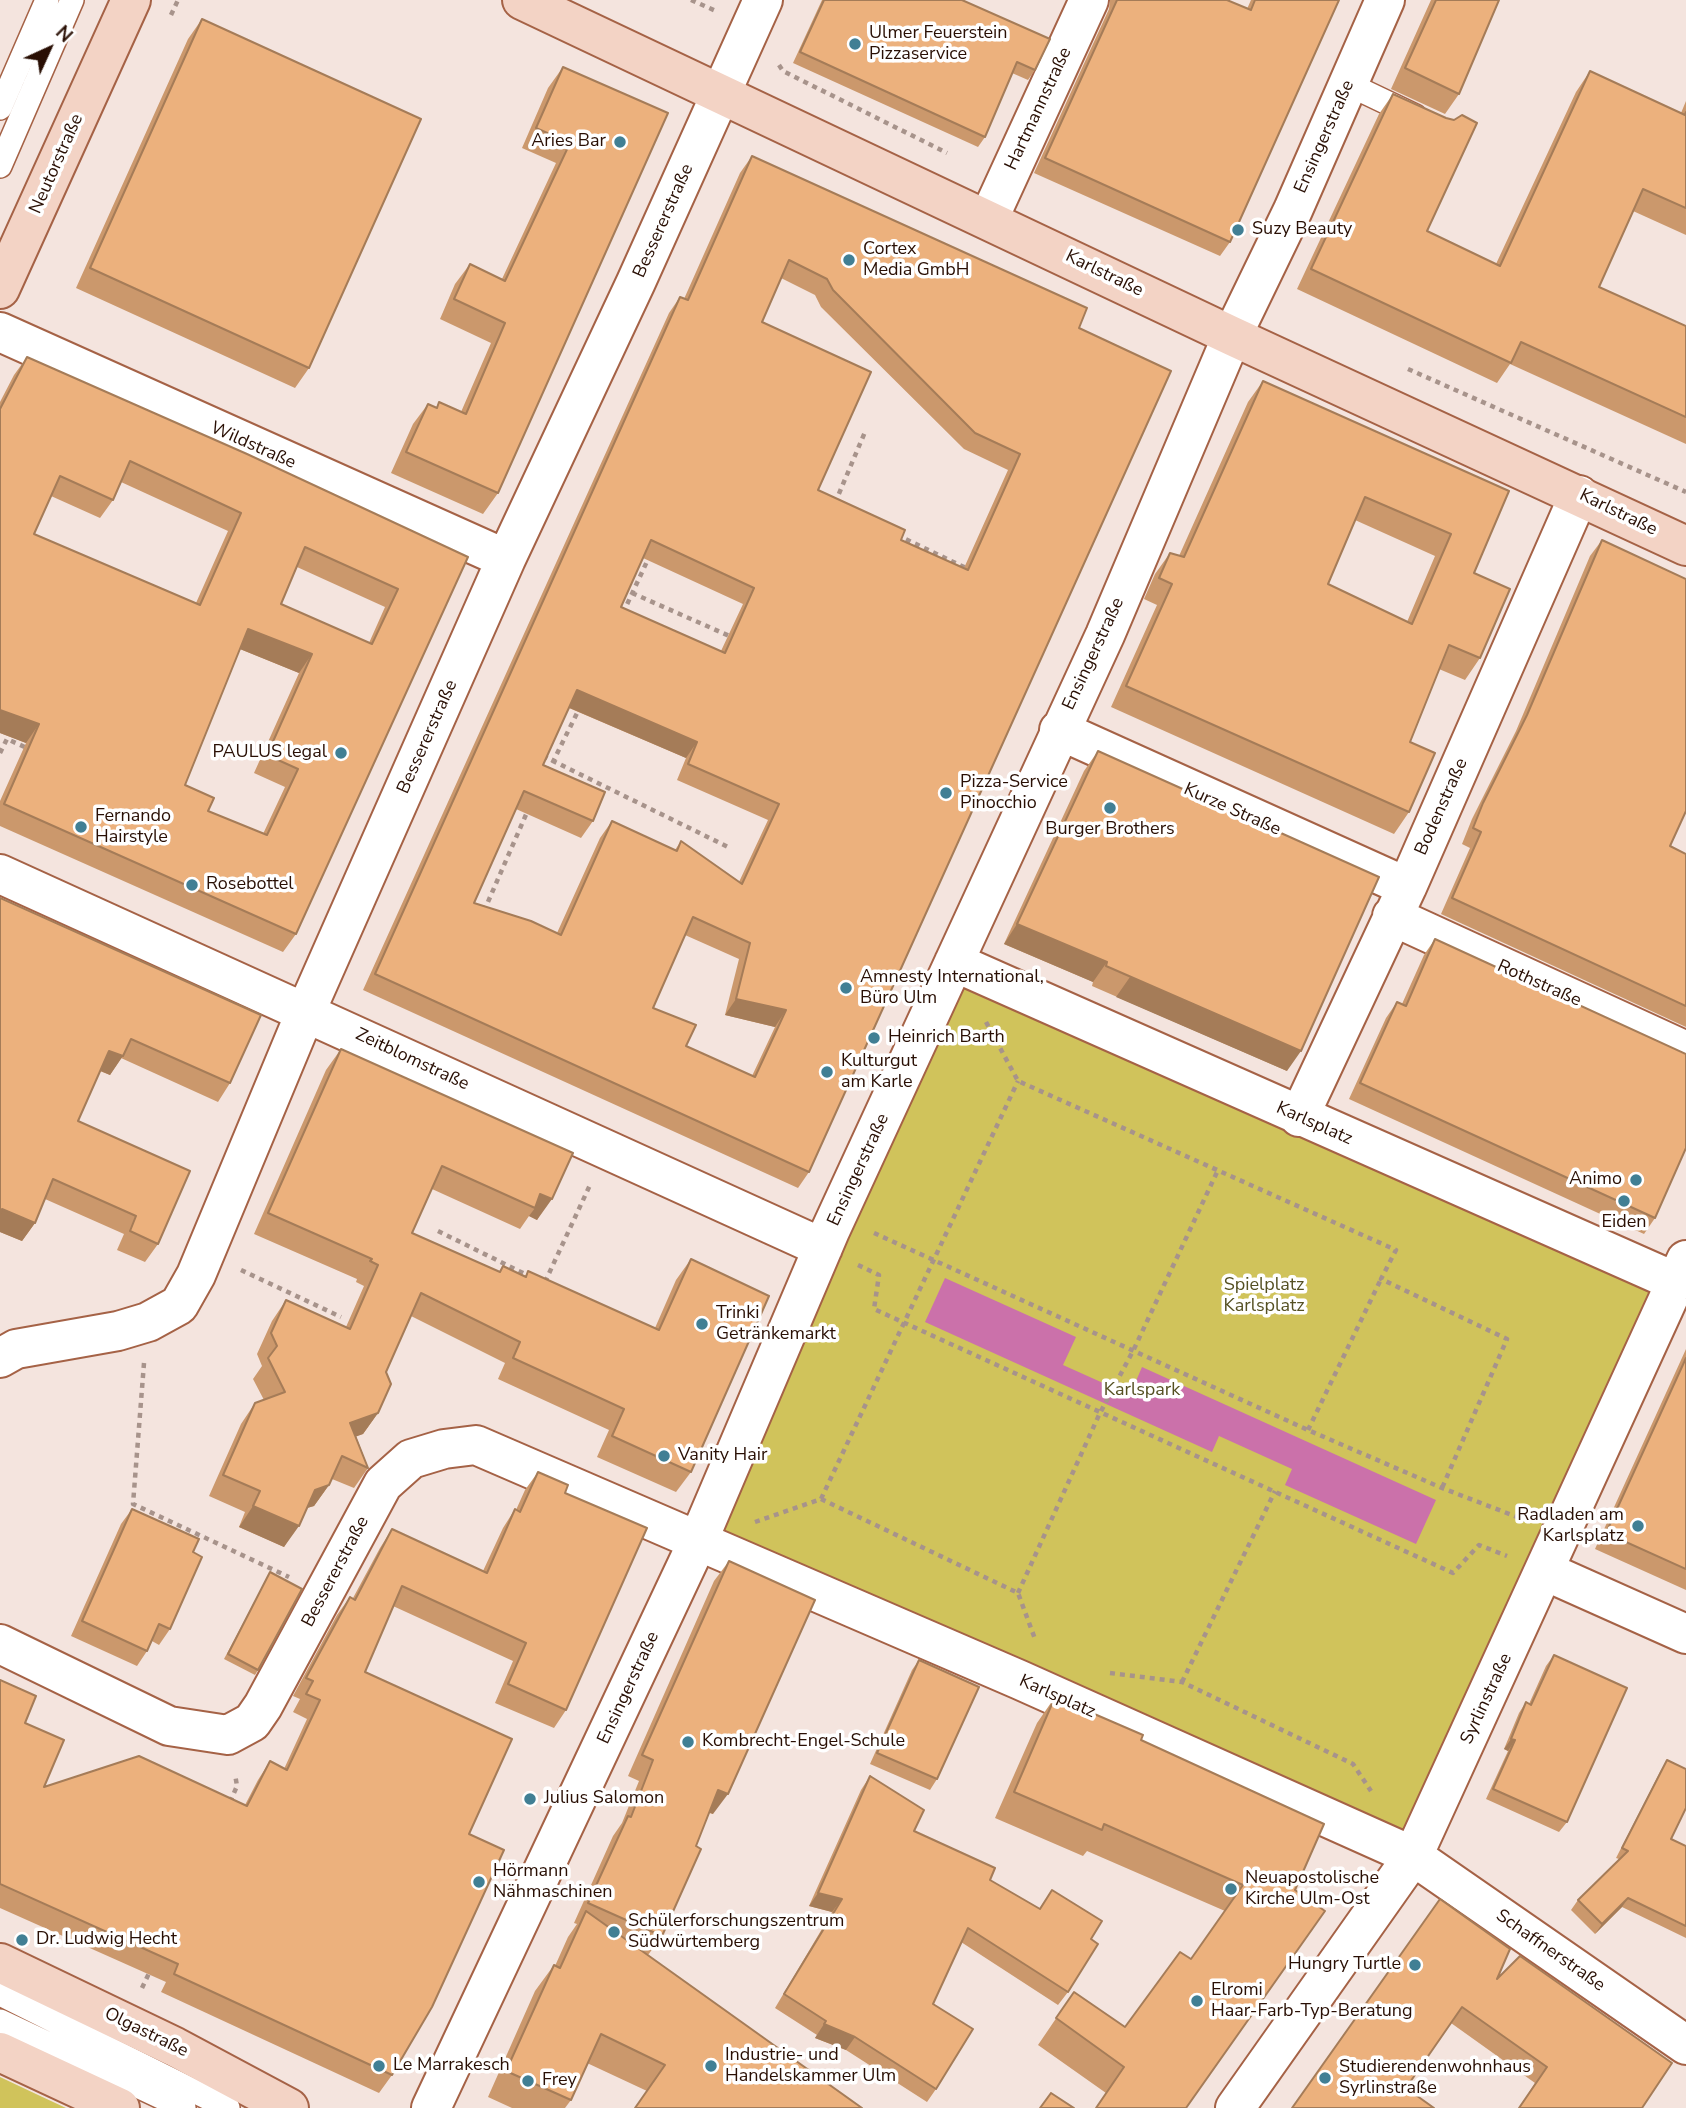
<!DOCTYPE html>
<html>
<head>
<meta charset="utf-8">
<style>
	body { margin:0 }
	#map { position:relative; width:1686px; height:2108px; overflow:hidden; background:#f4e4de; font-family:"Nunito Sans",sans-serif }
	canvas { display:block }
	.north { position:absolute; left:14px; top:14px; width:70px; height:70px; -webkit-text-stroke:5px #fff; paint-order:stroke; rotate:45deg; font-size:19px; font-weight:700; line-height:28px; text-align:center; color:#290f04 }
	.north::after { content:''; display:block; margin:auto; width:24px; height:32px; background:#290f04; clip-path:polygon(50% 0,100% 100%,50% 72%,0 100%) }
</style>
</head>
<body>
<div id="map">
<canvas width="1686" height="2108"></canvas>
<div class="north">N</div>
</div>
<script>
const g = document.querySelector('canvas').getContext('2d');
g.lineJoin = 'round';
function paint(path, color) { g.fillStyle = color; g.fill(path, 'evenodd'); }
const toPath = rows => new Path2D(rows.map(r => 'M' + r).join(''));
function trace(path, color, width, dash) { g.strokeStyle = color; g.lineWidth = width; g.lineCap = dash ? 'butt' : 'round'; g.setLineDash(dash || []); g.stroke(path); }
function write(font, color, halo, rows, align = 'center') {
  g.font = font + ' "Nunito Sans",sans-serif'; g.lineWidth = 7; g.setLineDash([]); g.textBaseline = 'middle'; g.strokeStyle = halo; g.fillStyle = color; for (const [text, x, y, turn = 0] of rows) {
    g.save(); g.translate(x, y); g.rotate((+turn || 0) * Math.PI / 180); g.textAlign = isNaN(turn) ? turn : align; if (halo) g.strokeText(text, 0, 0); g.fillText(text, 0, 0); g.restore();
  }
}
const green = toPath([
	[954,962,1676,1282,1413,1856,698,1541],
	[0,2077,36,2094,66,2108,0,2108]
]);
const water = toPath([
	[945,1278,1076,1337,1063,1365,1112,1387,1130,1395,1142,1367,1436,1500,1416,1544,1285,1485,1292,1469,1219,1436,1212,1452,925,1322]
]);
const path = toPath([
	[691,0,716,11],
	[171,15,178,0],
	[779,65,783,71,947,153],
	[1408,369,1686,492],
	[835,503,865,432],
	[897,535,968,569],
	[632,593,734,638],
	[623,613,650,555],
	[0,753,7,739,27,748],
	[543,756,728,847],
	[548,772,580,707],
	[484,911,528,810],
	[986,1022,1018,1081,1396,1250,1381,1279,1507,1339,1442,1488],
	[438,1231,529,1276],
	[874,1233,1308,1430,1442,1488,1525,1520],
	[858,1265,879,1275,874,1309,1453,1573,1479,1545,1507,1556],
	[241,1270,341,1317],
	[545,1282,590,1185],
	[144,1363,133,1504,289,1577],
	[1308,1430,1381,1279],
	[821,1499,1018,1593,1035,1639],
	[755,1522,821,1499,1018,1081],
	[1018,1593,1099,1415,1134,1349,1218,1170],
	[1110,1673,1182,1682,1353,1764,1371,1791],
	[1182,1682,1275,1491],
	[230,1802,237,1786,235,1774],
	[142,1988,150,1971]
]);
const service = toPath([
	[1348,84,1415,116],
	[0,108,47,0],
	[0,166,72,0],
	[0,1994,228,2108],
	[0,2021,184,2108]
]);
const minor = toPath([
	[989,218,1089,0],
	[0,332,506,559],
	[1059,730,1407,887],
	[0,874,823,1248],
	[1392,916,1686,1051],
	[954,962,1676,1282],
	[1299,1117,1407,887,1579,495],
	[0,1358,16,1349,118,1331,148,1322,179,1305,196,1275,306,1011,506,559,636,282,763,0],
	[1545,1571,1686,1634],
	[0,1644,169,1726,228,1735,252,1722,263,1706,383,1484,411,1459,444,1449,476,1445,1020,1680,1413,1856,1686,2045],
	[431,2108,698,1541,830,1231,1105,635,1232,336,1293,210,1385,0],
	[1235,2108,1413,1856,1686,1260]
]);
const secondary = toPath([
	[522,0,1232,336,1686,546],
	[0,289,131,0],
	[0,1963,175,2047,289,2108],
	[0,2052,120,2108]
]);
const wall = toPath([
	[822,0,962,0,1035,70,1028,80,1012,73,985,137,978,147,793,63],
	[1110,0,1227,0,1247,9,1251,0,1339,0,1230,242,1220,256,1034,173,1109,9],
	[1431,0,1499,0,1459,94,1445,114,1391,89],
	[202,19,309,368,295,388,76,288,188,39],
	[563,67,668,113,498,493,483,514,391,473,413,424,428,404,436,408,439,402,461,412,491,343,440,319,455,284,470,264,502,279,556,163,522,148,548,88],
	[1590,71,1681,113,1686,101,1686,235,1633,211,1599,287,1686,326,1686,444,1510,364,1497,383,1297,289,1379,114,1393,94,1427,231,1496,264,1576,92],
	[752,156,1079,328,809,1172,798,1188,363,990,669,313,680,297,684,299,740,173],
	[781,278,815,295,821,307,964,449,1008,470,964,568,901,540,818,490,762,322],
	[643,558,743,604,721,651,621,607],
	[569,708,686,758,677,780,768,820,739,882,681,841,675,850,612,821,600,838,557,933,474,903,516,809,581,838,593,821,543,765],
	[685,935,739,959,725,1015,775,1027,752,1076,686,1046,653,1008],
	[27,357,468,557,296,934,283,952,0,826,0,801,26,743,0,733,0,402,14,375],
	[121,482,228,531,196,603,34,534,51,496,100,518,113,500],
	[297,567,385,607,369,643,281,604],
	[240,649,299,673,254,773,285,787,263,834,208,811,185,785],
	[1263,381,1509,491,1474,573,1480,658,1465,680,1439,669,1410,742,1409,812,1394,834,1111,707,1157,605,1144,599,1155,574,1170,553,1179,556,1248,402],
	[1355,520,1435,556,1407,622,1328,584],
	[1602,540,1670,846,1686,854,1686,1027,1441,914,1470,848,1462,844,1472,819,1516,731,1590,556],
	[1098,751,1287,1071,1092,986,1093,982,1004,944,1084,771],
	[0,898,230,1083,218,1102,121,1058,110,1075,100,1071,78,1121,158,1244,145,1262,117,1250,124,1234,45,1199,35,1223,22,1241,0,1232],
	[1435,939,1655,1218,1644,1234,1349,1099,1386,1018,1397,1002,1402,1004,1424,955],
	[341,1049,573,1153,537,1220,529,1216,520,1229,432,1189,412,1233,499,1272,503,1266,525,1276,528,1271,655,1328,676,1280,691,1259,691,1472,676,1492,597,1457,609,1430,498,1379,505,1363,411,1316,386,1372,378,1413,363,1434,356,1436,368,1468,354,1488,332,1479,329,1485,314,1506,307,1508,284,1547,239,1527,245,1512,209,1496,241,1424,255,1403,264,1400,253,1379,262,1366,257,1354,272,1321,286,1300,346,1327,364,1286,356,1282,357,1279,254,1234,326,1070],
	[1686,1349,1686,1590,1595,1549],
	[538,1472,565,1493,566,1710,554,1728,495,1703,513,1661,393,1606,365,1672,469,1834,392,2075,379,2093,161,1992,166,1982,0,1908,0,1680,25,1723,44,1787,245,1805,258,1780,270,1761,284,1769,307,1719,293,1712,300,1699,293,1696,337,1615,350,1597,353,1598,380,1548,392,1529,483,1571,503,1528,515,1509,516,1510,525,1490],
	[132,1509,193,1552,170,1629,159,1645,152,1641,147,1651,137,1666,71,1636,121,1524],
	[729,1561,713,1814,709,1813,662,1936,648,1955,862,2108,647,2091,587,2063,571,2100,565,2108,512,2108,488,2097,535,1991,554,1965,555,1966,568,1937,577,1924,574,1923,613,1836,622,1823,639,1781,628,1776,714,1581],
	[270,1572,258,1670,255,1675,224,1659],
	[1554,1655,1567,1822,1559,1832,1486,1799,1508,1751,1504,1749,1519,1713,1526,1702,1529,1704,1546,1666],
	[919,1660,937,1779,930,1790,870,1764,912,1670],
	[1055,1697,1141,1740,1324,1824,1106,2093,1038,2045,1074,1992,1125,2027,1191,1959,1225,1911,1087,1851,1083,1856,995,1818,1037,1723],
	[1667,1760,1671,1839,1686,1846,1686,1938,1622,1907,1595,1934,1571,1910,1578,1900,1619,1859,1616,1858,1661,1770],
	[870,1776,914,1831,990,1880,1039,1909,1052,1890,1091,1939,1068,1992,1058,2005,961,1942,933,2004,936,2089,927,2102,846,2050,815,2038,817,2035,775,2008,832,1912,809,1906,861,1790],
	[1497,1979,1642,2108,1519,2108,1535,2083,1451,2023,1292,2108]
]);
const shadedWall = toPath([
	[248,629,312,654,299,673,235,647],
	[577,690,697,742,686,758,565,706],
	[0,710,39,724,26,743,0,733],
	[1017,924,1107,962,1093,982,1004,944],
	[1130,977,1301,1051,1287,1071,1116,997],
	[736,999,786,1010,775,1027,725,1015],
	[109,1051,123,1056,110,1075,96,1069],
	[540,1194,552,1199,537,1220,529,1216,535,1208],
	[2,1209,35,1223,22,1241,0,1232,0,1212],
	[378,1413,363,1434,336,1444,350,1423],
	[329,1485,314,1506,300,1510,315,1490],
	[253,1506,299,1526,284,1547,239,1527],
	[1511,1739,1515,1740,1508,1751,1504,1749],
	[718,1790,728,1794,713,1814,704,1810],
	[818,1893,842,1899,832,1912,809,1906],
	[1628,1898,1622,1907,1595,1934,1602,1924],
	[824,2024,855,2037,846,2050,815,2038]
]);
const building = toPath([
	[824,0,962,0,1050,39,1035,70,1017,62,985,137,800,52,824,0],
	[1117,0,1227,0,1251,10,1255,0,1339,0,1230,242,1045,158,1117,0],
	[1436,0,1499,0,1459,94,1405,68,1436,0],
	[202,19,421,119,309,368,90,268,202,19],
	[563,67,668,113,498,493,406,452,428,404,437,408,439,402,466,414,505,323,454,299,470,264,505,281,570,143,536,128,563,67],
	[1590,71,1685,115,1686,112,1686,208,1643,189,1599,287,1686,326,1686,417,1521,342,1511,363,1311,269,1393,94,1446,118,1454,120,1462,115,1477,123,1427,231,1500,266,1590,71],
	[752,156,1087,308,1079,328,1171,371,809,1172,375,974,680,297,688,300,752,156],
	[789,260,827,279,833,290,975,433,1020,454,968,570,901,540,905,530,818,490,871,372,762,322,789,260],
	[651,540,754,588,725,653,621,607,651,540],
	[577,690,697,742,688,764,779,804,742,884,681,841,677,851,612,821,561,935,531,921,474,903,524,791,593,821,605,792,543,765,577,690],
	[693,917,750,943,736,999,786,1010,755,1077,686,1046,696,1025,653,1008,693,917],
	[27,357,247,454,468,557,296,934,4,804,39,724,0,710,0,409,27,357],
	[130,461,241,513,200,605,34,534,60,476,113,500,130,461],
	[305,547,398,589,372,644,281,604,305,547],
	[248,629,312,654,267,755,298,769,267,835,208,811,214,798,185,785,248,629],
	[1263,381,1509,491,1474,573,1510,589,1480,658,1449,645,1410,742,1435,753,1409,812,1126,686,1172,584,1159,578,1170,553,1184,557,1263,381],
	[1365,497,1451,534,1412,624,1328,584,1365,497],
	[1602,540,1686,579,1686,811,1670,846,1686,854,1686,1006,1452,898,1481,832,1473,828,1483,803,1527,715,1602,540],
	[1098,751,1379,877,1301,1051,1106,966,1107,962,1017,924,1098,751],
	[0,898,261,1015,230,1083,131,1039,123,1056,109,1051,78,1121,190,1171,158,1244,130,1231,136,1216,53,1179,35,1223,2,1209,0,1214,0,898],
	[1435,939,1686,1054,1686,1148,1655,1218,1360,1083,1397,1002,1406,1006,1435,939],
	[341,1049,573,1153,552,1199,540,1194,535,1208,442,1166,412,1233,500,1272,503,1266,526,1277,528,1271,659,1330,691,1259,769,1296,691,1472,612,1436,624,1409,513,1358,520,1342,421,1293,386,1372,391,1384,378,1413,350,1423,368,1468,342,1456,329,1485,315,1490,299,1526,253,1506,260,1491,223,1475,255,1403,285,1392,268,1358,277,1346,271,1333,286,1300,350,1329,378,1265,370,1261,372,1259,268,1213,341,1049],
	[1686,1358,1686,1569,1606,1533,1686,1358],
	[538,1472,568,1485,565,1493,647,1528,566,1710,508,1684,526,1643,402,1586,365,1672,512,1739,469,1834,504,1850,432,2007,392,2075,174,1974,178,1964,0,1884,0,1680,36,1696,25,1723,64,1740,44,1787,139,1756,247,1806,270,1761,287,1770,320,1700,306,1694,313,1681,306,1678,350,1597,355,1600,392,1529,487,1573,515,1509,520,1512,538,1472],
	[132,1509,199,1539,193,1552,202,1557,170,1629,159,1624,147,1651,82,1621,132,1509],
	[729,1561,815,1600,728,1794,718,1790,696,1846,701,1849,662,1936,588,1903,628,1816,631,1817,653,1760,642,1755,729,1561],
	[270,1572,302,1589,258,1670,228,1654,270,1572],
	[1554,1655,1627,1688,1567,1822,1493,1789,1515,1740,1511,1739,1526,1702,1531,1705,1554,1655],
	[919,1660,979,1687,937,1779,877,1753,919,1660],
	[1055,1697,1143,1735,1141,1740,1324,1824,1295,1890,1325,1911,1186,2108,1096,2108,1124,2067,1056,2018,1074,1992,1125,2027,1180,1952,1191,1959,1243,1885,1104,1824,1102,1830,1014,1792,1055,1697],
	[1667,1760,1686,1769,1686,1808,1671,1839,1686,1846,1686,1926,1628,1898,1602,1924,1578,1900,1628,1851,1622,1848,1667,1760],
	[870,1776,924,1810,914,1831,995,1868,990,1880,1040,1909,1052,1890,1102,1921,1091,1939,1098,1944,1068,1992,968,1928,933,2004,973,2029,936,2089,855,2037,824,2024,826,2021,784,1994,842,1899,818,1893,870,1776],
	[1440,1899,1510,1949,1497,1979,1520,1956,1672,2063,1642,2108,1519,2108,1547,2067,1462,2007,1406,2088,1434,2108,1292,2108,1440,1899],
	[586,1911,862,2108,635,2108,665,2065,601,2034,571,2100,506,2071,554,1965,560,1968,586,1911],
	[1051,2093,1074,2108,1040,2108,1051,2093]
]);
const markers = [
	[855,44,7,"#417f94"],
	[620,142,7,"#417f94"],
	[1238,230,7,"#417f94"],
	[849,260,7,"#417f94"],
	[341,753,7,"#417f94"],
	[946,793,7,"#417f94"],
	[1110,808,7,"#417f94"],
	[81,827,7,"#417f94"],
	[192,885,7,"#417f94"],
	[846,988,7,"#417f94"],
	[874,1038,7,"#417f94"],
	[827,1072,7,"#417f94"],
	[1636,1180,7,"#417f94"],
	[1624,1201,7,"#417f94"],
	[702,1324,7,"#417f94"],
	[664,1456,7,"#417f94"],
	[1638,1526,7,"#417f94"],
	[688,1742,7,"#417f94"],
	[530,1799,7,"#417f94"],
	[479,1882,7,"#417f94"],
	[1231,1889,7,"#417f94"],
	[614,1932,7,"#417f94"],
	[22,1940,7,"#417f94"],
	[1415,1965,7,"#417f94"],
	[1197,2001,7,"#417f94"],
	[379,2066,7,"#417f94"],
	[711,2066,7,"#417f94"],
	[1325,2078,7,"#417f94"],
	[528,2081,7,"#417f94"]
];
const poiNames = [
	["Ulmer Feuerstein",869,34],
	["Pizzaservice",869,55],
	["Aries Bar",606,142,"right"],
	["Suzy Beauty",1252,230],
	["Cortex",863,250],
	["Media GmbH",863,271],
	["PAULUS legal",327,753,"right"],
	["Pizza-Service",960,783],
	["Pinocchio",960,804],
	["Fernando",95,817],
	["Hairstyle",95,838],
	["Burger Brothers",1110,830,"center"],
	["Rosebottel",206,885],
	["Amnesty International,",860,978],
	["Büro Ulm",860,999],
	["Heinrich Barth",888,1038],
	["Kulturgut",841,1062],
	["am Karle",841,1083],
	["Animo",1622,1180,"right"],
	["Eiden",1624,1223,"center"],
	["Trinki",716,1314],
	["Getränkemarkt",716,1335],
	["Vanity Hair",678,1456],
	["Radladen am",1624,1516,"right"],
	["Karlsplatz",1624,1537,"right"],
	["Kombrecht-Engel-Schule",702,1742],
	["Julius Salomon",544,1799],
	["Hörmann",493,1872],
	["Nähmaschinen",493,1893],
	["Neuapostolische",1245,1879],
	["Kirche Ulm-Ost",1245,1900],
	["Schülerforschungszentrum",628,1922],
	["Südwürtemberg",628,1943],
	["Dr. Ludwig Hecht",36,1940],
	["Hungry Turtle",1401,1965,"right"],
	["Elromi",1211,1991],
	["Haar-Farb-Typ-Beratung",1211,2012],
	["Industrie- und",725,2056],
	["Handelskammer Ulm",725,2077],
	["Le Marrakesch",393,2066],
	["Studierendenwohnhaus",1339,2068],
	["Syrlinstraße",1339,2089],
	["Frey",542,2081]
];
const streetNames = [
	["Hartmannstraße",1039,109,-65],
	["Ensingerstraße",1325,137,-66],
	["Neutorstraße",57,164,-66],
	["Bessererstraße",664,221,-66],
	["Karlstraße",1104,274,26],
	["Wildstraße",253,446,24],
	["Karlstraße",1618,513,26],
	["Ensingerstraße",1094,654,-65],
	["Bessererstraße",428,737,-66],
	["Bodenstraße",1442,807,-66],
	["Kurze Straße",1232,810,24],
	["Rothstraße",1539,984,24],
	["Zeitblomstraße",412,1060,25],
	["Karlsplatz",1314,1124,24],
	["Ensingerstraße",859,1170,-65],
	["Bessererstraße",336,1572,-62],
	["Ensingerstraße",629,1688,-65],
	["Karlsplatz",1057,1697,24],
	["Syrlinstraße",1487,1699,-65],
	["Schaffnerstraße",1550,1951,35],
	["Olgastraße",146,2033,26]
];
const parkNames = [
	["Spielplatz",1264,1286],
	["Karlsplatz",1264,1307],
	["Karlspark",1142,1391]
];
paint(green, '#d0c35b');
paint(water, '#cb71aa');
trace(service, '#a56246', 26);
trace(minor, '#a56246', 42);
trace(secondary, '#a56246', 42);
trace(path, '#a7938b', 4.5, [5, 5]);
trace(service, '#fff', 23);
trace(minor, '#fff', 38);
trace(secondary, '#f3d3c5', 38);
paint(wall, '#cb986c');
paint(shadedWall, '#a57c58');
paint(building, '#ecb17d');
trace(building, '#a57c58', 2);
for (const [x, y, r, color] of markers) { const dot = new Path2D(); dot.arc(x, y, r, 0, 2 * Math.PI); g.fillStyle = color; g.fill(dot); trace(dot, '#fff', 2.5); }
write('18px', '#290f04', '#fff', poiNames, 'left');
write('18px', '#290f04', '#fff', streetNames);
write('18px', '#555022', '#fff', parkNames);
</script>
</body>
</html>
